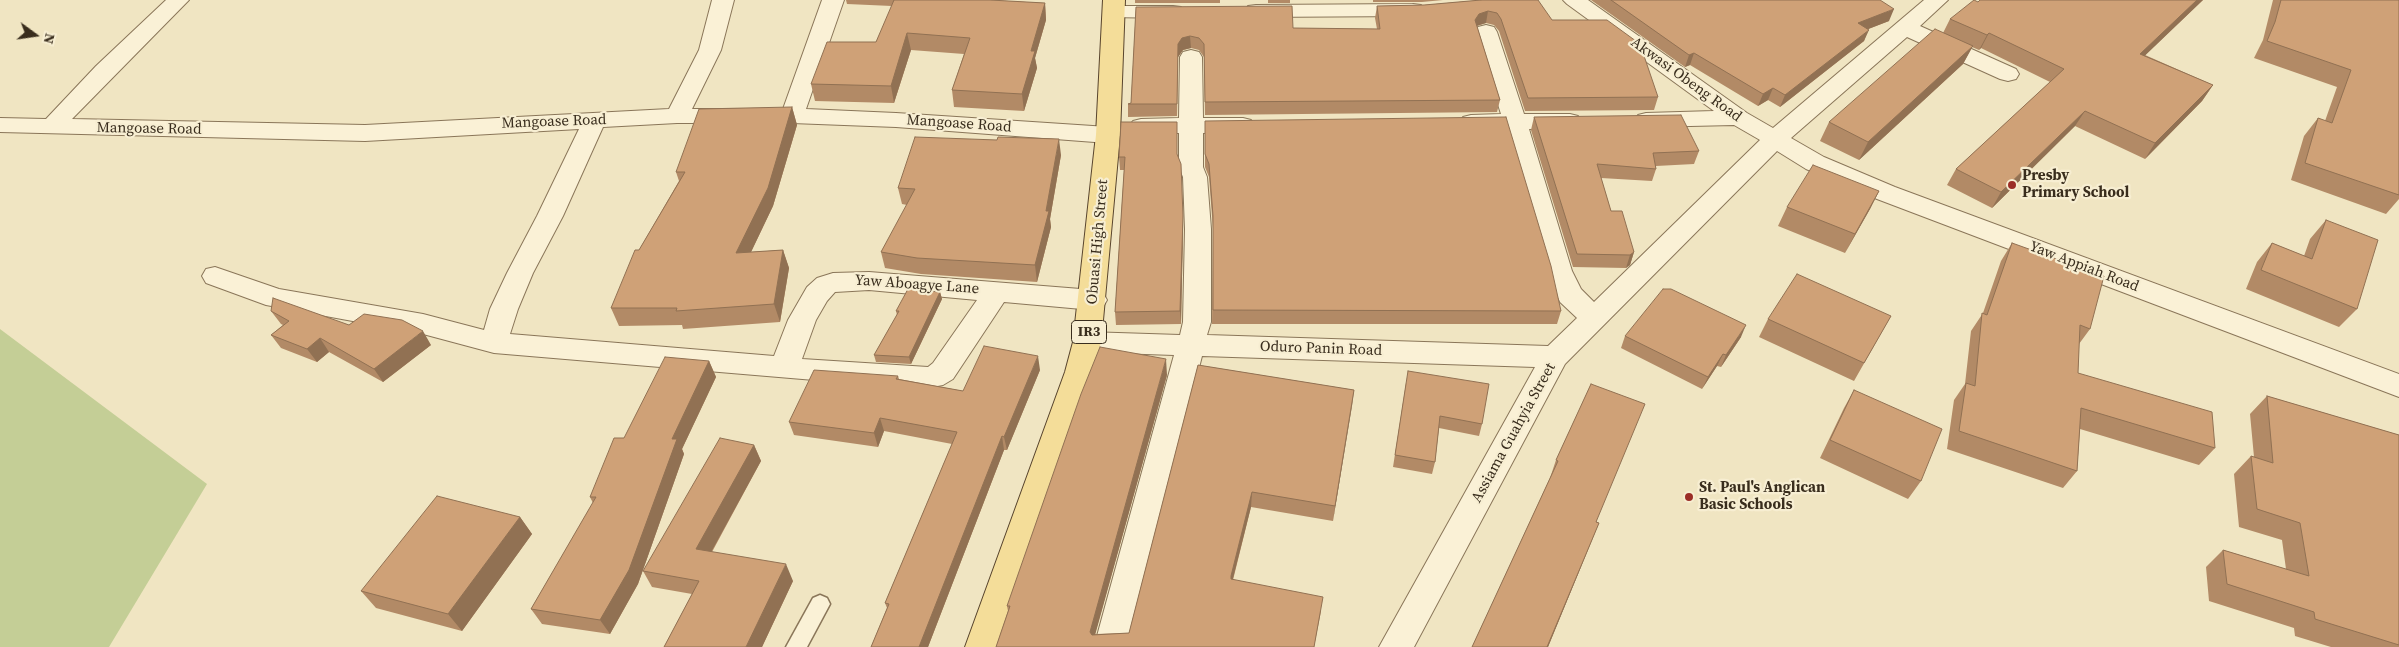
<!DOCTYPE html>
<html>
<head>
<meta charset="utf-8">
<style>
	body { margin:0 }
	#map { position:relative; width:2399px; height:647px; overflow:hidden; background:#f0e5c2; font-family:"Source Serif 4",serif }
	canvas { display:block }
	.north { position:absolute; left:10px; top:10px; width:50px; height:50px; -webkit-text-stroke:4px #f7eed2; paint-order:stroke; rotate:104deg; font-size:14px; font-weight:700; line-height:20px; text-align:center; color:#392d1d }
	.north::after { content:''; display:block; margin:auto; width:18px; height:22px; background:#392d1d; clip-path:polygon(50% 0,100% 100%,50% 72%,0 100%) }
</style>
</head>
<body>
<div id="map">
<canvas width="2399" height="647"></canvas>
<div class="north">N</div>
</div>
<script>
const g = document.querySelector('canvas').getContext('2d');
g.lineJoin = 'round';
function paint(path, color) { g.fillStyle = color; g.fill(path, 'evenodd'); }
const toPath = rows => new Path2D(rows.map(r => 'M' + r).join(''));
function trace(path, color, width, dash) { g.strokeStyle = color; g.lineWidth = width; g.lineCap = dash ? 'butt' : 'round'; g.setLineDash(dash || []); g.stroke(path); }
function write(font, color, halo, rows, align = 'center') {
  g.font = font + ' "Source Serif 4",serif'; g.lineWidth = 4.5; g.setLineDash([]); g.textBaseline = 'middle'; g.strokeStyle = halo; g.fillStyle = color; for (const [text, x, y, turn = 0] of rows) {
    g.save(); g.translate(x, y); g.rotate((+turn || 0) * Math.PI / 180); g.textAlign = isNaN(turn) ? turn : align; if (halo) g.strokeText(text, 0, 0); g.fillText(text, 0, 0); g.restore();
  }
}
const green = toPath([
	[0,329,207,484,109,647,0,647]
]);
const service = toPath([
	[820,595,827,598,830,604,807,647,786,647,813,598,820,595]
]);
const minor = toPath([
	[166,0,189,0,72,119,365,125,669,109,699,50,712,0,734,0,721,50,692,109,783,109,822,0,844,0,806,109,896,113,1108,127,1116,130,1120,135,1116,140,1108,143,896,127,792,123,677,123,603,127,563,216,533,273,518,309,510,334,774,356,788,320,807,287,817,278,833,273,869,272,1093,290,1103,293,1107,300,1103,307,1093,310,1004,302,953,379,943,385,921,389,494,353,423,334,266,305,206,283,202,276,206,269,215,267,279,289,423,314,484,330,490,309,507,273,537,216,579,129,365,141,0,132,0,118,46,119,96,66,166,0],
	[869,290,977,300,933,363,928,367,802,359,816,320,827,301,835,292,869,290],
	[1563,0,1588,0,1747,113,1773,128,1924,0,1948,0,1920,26,2016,69,2019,74,2016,79,2008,81,2000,79,1907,37,1791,138,1824,157,1895,187,2399,374,2399,397,1877,199,1806,169,1777,151,1565,364,1414,647,1379,647,1535,367,1202,356,1128,647,1094,647,1174,355,1087,352,1077,349,1073,342,1077,335,1087,332,1180,335,1183,322,1185,229,1183,177,1179,167,1179,133,1141,133,1133,131,1129,126,1133,121,1141,119,1179,118,1180,57,1183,52,1191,50,1199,52,1202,57,1203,118,1243,118,1251,120,1255,125,1251,130,1243,132,1203,133,1203,167,1207,177,1211,229,1211,322,1207,335,1548,346,1577,318,1560,302,1546,271,1505,129,1471,129,1463,127,1459,122,1463,117,1471,115,1501,114,1475,32,1478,27,1486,25,1494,27,1497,32,1524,114,1570,114,1578,116,1582,121,1578,126,1570,128,1529,129,1572,271,1581,289,1594,302,1760,140,1734,125,1646,127,1638,125,1634,120,1638,115,1646,113,1714,111,1567,4,1563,0],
	[1413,4,1421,5,1424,10,1421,15,1413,16,1256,17,1248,16,1245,11,1248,6,1256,5,1413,4],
	[1114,6,1173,6,1181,7,1184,12,1181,17,1173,18,1106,17,1103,12,1106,7,1114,6]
]);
const primary = toPath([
	[1103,0,1125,0,1120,135,1101,342,1093,372,999,647,965,647,1065,372,1073,342,1096,135,1103,0]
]);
const wall = toPath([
	[846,0,990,0,1045,3,1046,20,1035,58,1037,68,1024,111,954,107,952,90,964,54,911,50,894,103,815,101,811,84,876,42,892,6,847,4],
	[1135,0,1220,0,1220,3,1135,3],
	[1268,0,1290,0,1290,3,1268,3],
	[1373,0,1443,0,1422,2,1373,2],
	[1481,0,1552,20,1658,97,1654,110,1525,111,1499,31,1494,25,1486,23,1477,26,1500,100,1497,112,1205,115,1204,57,1199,50,1191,48,1183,50,1178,57,1177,116,1128,117,1128,104,1131,103,1136,7,1293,28,1377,29,1375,18,1377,6,1424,5],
	[1591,0,1880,0,1889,21,1868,29,1864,41,1780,107,1768,100,1758,106,1690,65,1685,67],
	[2203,0,2145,55,2213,85,2202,101,2145,159,2075,126,1992,208,1947,185,1956,169,2050,82,1981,48,1979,50,1972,47,1963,64,1859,160,1820,141,1829,122,1943,33,1950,19,1978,2],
	[2273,0,2399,0,2399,199,2386,214,2291,180,2304,136,2318,118,2325,121,2337,87,2254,58,2263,40],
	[792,107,797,125,773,206,751,252,783,250,789,268,780,322,683,329,682,325,619,326,611,308,639,250,679,181,676,172],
	[1534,117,1699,151,1694,164,1656,166,1656,169,1652,181,1601,178,1611,211,1634,252,1630,265,1626,268,1573,267,1531,130],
	[1205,121,1561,311,1557,324,1212,324,1213,229,1209,177,1205,167],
	[1177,154,1183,229,1181,324,1116,325,1115,312,1124,170,1120,170,1119,157],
	[1061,155,1050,219,1051,227,1037,282,921,274,885,268,881,252,907,205,902,204,898,188],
	[1879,191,1870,209,1845,253,1778,226,1787,207],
	[2326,220,2357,309,2339,327,2246,289,2257,262,2272,243,2304,256,2310,239],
	[2012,243,2090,329,2079,344,2078,373,2215,448,2199,465,2080,429,2077,471,2063,488,1947,449,1954,400,1965,384,1971,331,1983,313,2001,261],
	[940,292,942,299,911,364,876,362,874,355,897,315,896,311],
	[271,311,349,325,431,345,383,382,329,352,317,362,281,348,271,335,283,325,281,324],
	[1891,316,1854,381,1759,337,1768,319],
	[1625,336,1741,337,1721,367,1717,366,1702,389,1621,348],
	[709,361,716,377,682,449,684,454,638,584,610,634,542,624,531,609,593,503,590,497,624,438],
	[1198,365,1354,390,1333,521,1251,507,1233,580,1321,611,1314,647,996,647,1008,611,1007,606,1167,375,1095,634,1129,633],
	[1040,370,1007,450,1004,450,928,647,871,647,887,608,885,603,952,444,884,431,878,447,794,435,789,422,898,376,899,379,963,391],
	[1406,383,1482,424,1479,436,1439,428,1435,462,1432,474,1393,467],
	[1591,384,1597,522,1599,523,1548,647,1472,647,1550,478,1556,460],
	[1854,390,1921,481,1908,499,1820,458,1844,408],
	[2267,396,2399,435,2399,647,2331,647,2295,636,2294,628,2209,601,2206,567,2223,550,2286,569,2282,540,2239,527,2234,474,2251,456,2254,457,2250,414],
	[754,445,761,461,712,552,793,581,762,647,664,647,692,594,652,587,643,571],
	[520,517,532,534,462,631,376,608,361,591]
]);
const shadedWall = toPath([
	[2197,0,2203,0,2131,69,2140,54],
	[1045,3,1046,20,1035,58,1037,68,1024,111,1022,94,1031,51],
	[1894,9,1889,21,1853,35,1858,23],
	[1488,11,1486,23,1476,26,1475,20,1479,14],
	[1869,30,1864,41,1780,107,1785,95],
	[907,33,911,50,894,103,891,86],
	[1989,33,1981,48,1979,50,1987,35],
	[1190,36,1191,48,1183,50,1178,57,1177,116,1178,44,1182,38],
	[1973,46,1963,64,1859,160,1868,142],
	[1694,53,1690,65,1685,67,1689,55],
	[2213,85,2202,101,2145,159,2155,143],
	[1773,88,1768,100,1758,106,1763,94],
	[792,107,797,125,773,206,742,271,736,253],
	[2085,111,2075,126,1992,208,2001,192],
	[1059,139,1061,155,1050,219,1051,227,1037,282,1035,265,1046,211],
	[1879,191,1870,209,1845,253,1855,234],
	[1183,216,1183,229,1181,324,1180,311],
	[783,250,789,268,780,322,774,304],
	[1634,252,1630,265,1626,268,1630,255],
	[940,292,942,299,911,364,909,357],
	[1746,325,1741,337,1721,367,1726,355],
	[423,331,431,345,383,382,374,369],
	[320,338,329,352,317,362,307,349],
	[1723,354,1717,366,1702,389,1708,377],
	[1038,356,1040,370,1007,450,1004,437],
	[1166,359,1167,375,1092,646,1090,632],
	[709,361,716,377,682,449,684,454,638,584,610,634,600,620,672,439],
	[1354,390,1352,406,1333,521,1335,506],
	[880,418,884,431,878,447,874,433],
	[1002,436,1004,450,928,647,919,647],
	[754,445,761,461,704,565,696,549],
	[1252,492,1251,507,1230,590,1231,576],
	[520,517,532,534,462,631,448,614],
	[1599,523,1548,647,1547,647],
	[786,564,793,581,762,647,746,647]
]);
const building = toPath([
	[894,0,990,0,1045,3,1031,51,1035,51,1022,94,952,90,970,38,907,33,891,86,811,84,827,42,876,42,894,0],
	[1481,0,1538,0,1552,20,1607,20,1640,44,1658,97,1528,98,1501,19,1497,13,1488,11,1479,14,1475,20,1500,100,1205,102,1204,44,1199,38,1190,36,1182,38,1178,44,1177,104,1128,104,1131,103,1136,7,1292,6,1293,28,1380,29,1377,6,1424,5,1481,0],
	[1611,0,1880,0,1894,9,1858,23,1869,30,1785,95,1773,88,1763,94,1694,53,1689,55,1611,0],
	[1974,0,1978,2,1980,0,2197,0,2140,54,2213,85,2155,143,2085,111,2001,192,1956,169,2064,69,1989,33,1987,35,1950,19,1974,0],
	[2281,0,2399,0,2399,195,2305,163,2318,118,2332,123,2351,70,2267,41,2275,22,2281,0],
	[1935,29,1973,46,1868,142,1829,122,1935,29],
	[792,107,768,188,736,253,783,250,774,304,676,311,677,308,611,308,635,250,639,250,685,172,676,172,699,109,792,107],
	[1681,115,1699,151,1653,153,1656,169,1597,164,1611,211,1622,211,1634,252,1630,255,1577,254,1534,117,1681,115],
	[1506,117,1551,266,1561,311,1213,310,1213,216,1209,164,1205,154,1205,121,1506,117],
	[1121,122,1177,122,1177,154,1181,164,1183,216,1180,311,1115,312,1125,157,1119,157,1121,122],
	[915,137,997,140,998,137,1059,139,1046,211,1049,211,1035,265,917,258,881,252,915,189,898,188,915,137],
	[1813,165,1879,191,1855,234,1787,207,1813,165],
	[2326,220,2378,240,2357,309,2261,270,2272,243,2312,259,2326,220],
	[2012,243,2104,276,2090,329,2080,325,2078,373,2212,412,2215,448,2081,408,2077,471,1959,431,1966,383,1975,386,1982,313,1987,315,2012,243],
	[1797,274,1891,316,1864,363,1768,319,1797,274],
	[908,289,940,292,909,357,874,355,899,311,896,311,908,289],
	[1663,289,1671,289,1746,325,1726,355,1723,354,1708,377,1625,336,1663,289],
	[273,298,349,325,364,314,402,320,423,331,374,369,320,338,307,349,271,335,289,321,271,311,273,298],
	[984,346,1038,356,1004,437,1002,436,919,647,922,647,871,647,889,604,885,603,957,432,880,418,874,433,789,422,814,370,898,376,896,379,963,391,984,346],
	[1100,347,1166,359,1090,632,1092,635,1129,633,1198,365,1354,390,1335,506,1252,492,1231,576,1231,579,1323,597,1314,647,996,647,1010,606,1007,606,1081,394,1100,347],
	[665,357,709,361,672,439,677,439,629,570,600,620,531,609,596,497,590,497,614,438,624,438,665,357],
	[1408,371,1489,384,1482,424,1440,416,1435,462,1395,455,1408,371],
	[1591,384,1645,404,1596,522,1599,523,1547,647,1472,647,1558,461,1556,460,1591,384],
	[1854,390,1942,429,1921,481,1830,440,1854,390],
	[2267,396,2399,435,2399,645,2315,619,2314,612,2227,584,2223,550,2309,576,2300,523,2257,509,2251,456,2273,463,2267,396],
	[720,438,754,445,696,549,786,564,746,647,664,647,699,581,643,571,720,438],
	[437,496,520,517,448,614,361,591,437,496]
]);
const markers = [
	[2012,185,5,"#9b2d26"],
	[1689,497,5,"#9b2d26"]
];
const shields = [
	[1089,332,35]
];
const shieldNames = [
	["IR3",1089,332]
];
const streetNames = [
	["Akwasi Obeng Road",1686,80,36],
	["Mangoase Road",554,122,-2],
	["Mangoase Road",959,124,4],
	["Mangoase Road",149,129,1],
	["Obuasi High Street",1098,242,-85],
	["Yaw Appiah Road",2084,267,21],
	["Yaw Aboagye Lane",917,285,4],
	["Oduro Panin Road",1321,349,2],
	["Assiama Guahyia Street",1514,433,-61]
];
const poiNames = [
	["Presby",2022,176],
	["Primary School",2022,193],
	["St. Paul's Anglican",1699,488],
	["Basic Schools",1699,505]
];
paint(green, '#c4ce96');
trace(service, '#8a7659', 3);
trace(minor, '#8a7659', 2);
trace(primary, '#58442d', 2);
paint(service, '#faf1d6');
paint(minor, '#faf1d6');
paint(primary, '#f4dd99');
paint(wall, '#b28a66');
paint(shadedWall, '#917153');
paint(building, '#cfa177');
trace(building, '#917153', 1);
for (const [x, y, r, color] of markers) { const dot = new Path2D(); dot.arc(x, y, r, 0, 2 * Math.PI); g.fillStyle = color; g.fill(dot); trace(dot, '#f7eed2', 2); }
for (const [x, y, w] of shields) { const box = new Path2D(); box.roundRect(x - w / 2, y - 11.5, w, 23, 4); g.fillStyle = '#f7eed2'; g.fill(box); trace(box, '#392d1d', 1); }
write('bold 14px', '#392d1d', null, shieldNames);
write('15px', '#392d1d', '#f7eed2', streetNames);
write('bold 15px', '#392d1d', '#f7eed2', poiNames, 'left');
</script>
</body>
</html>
